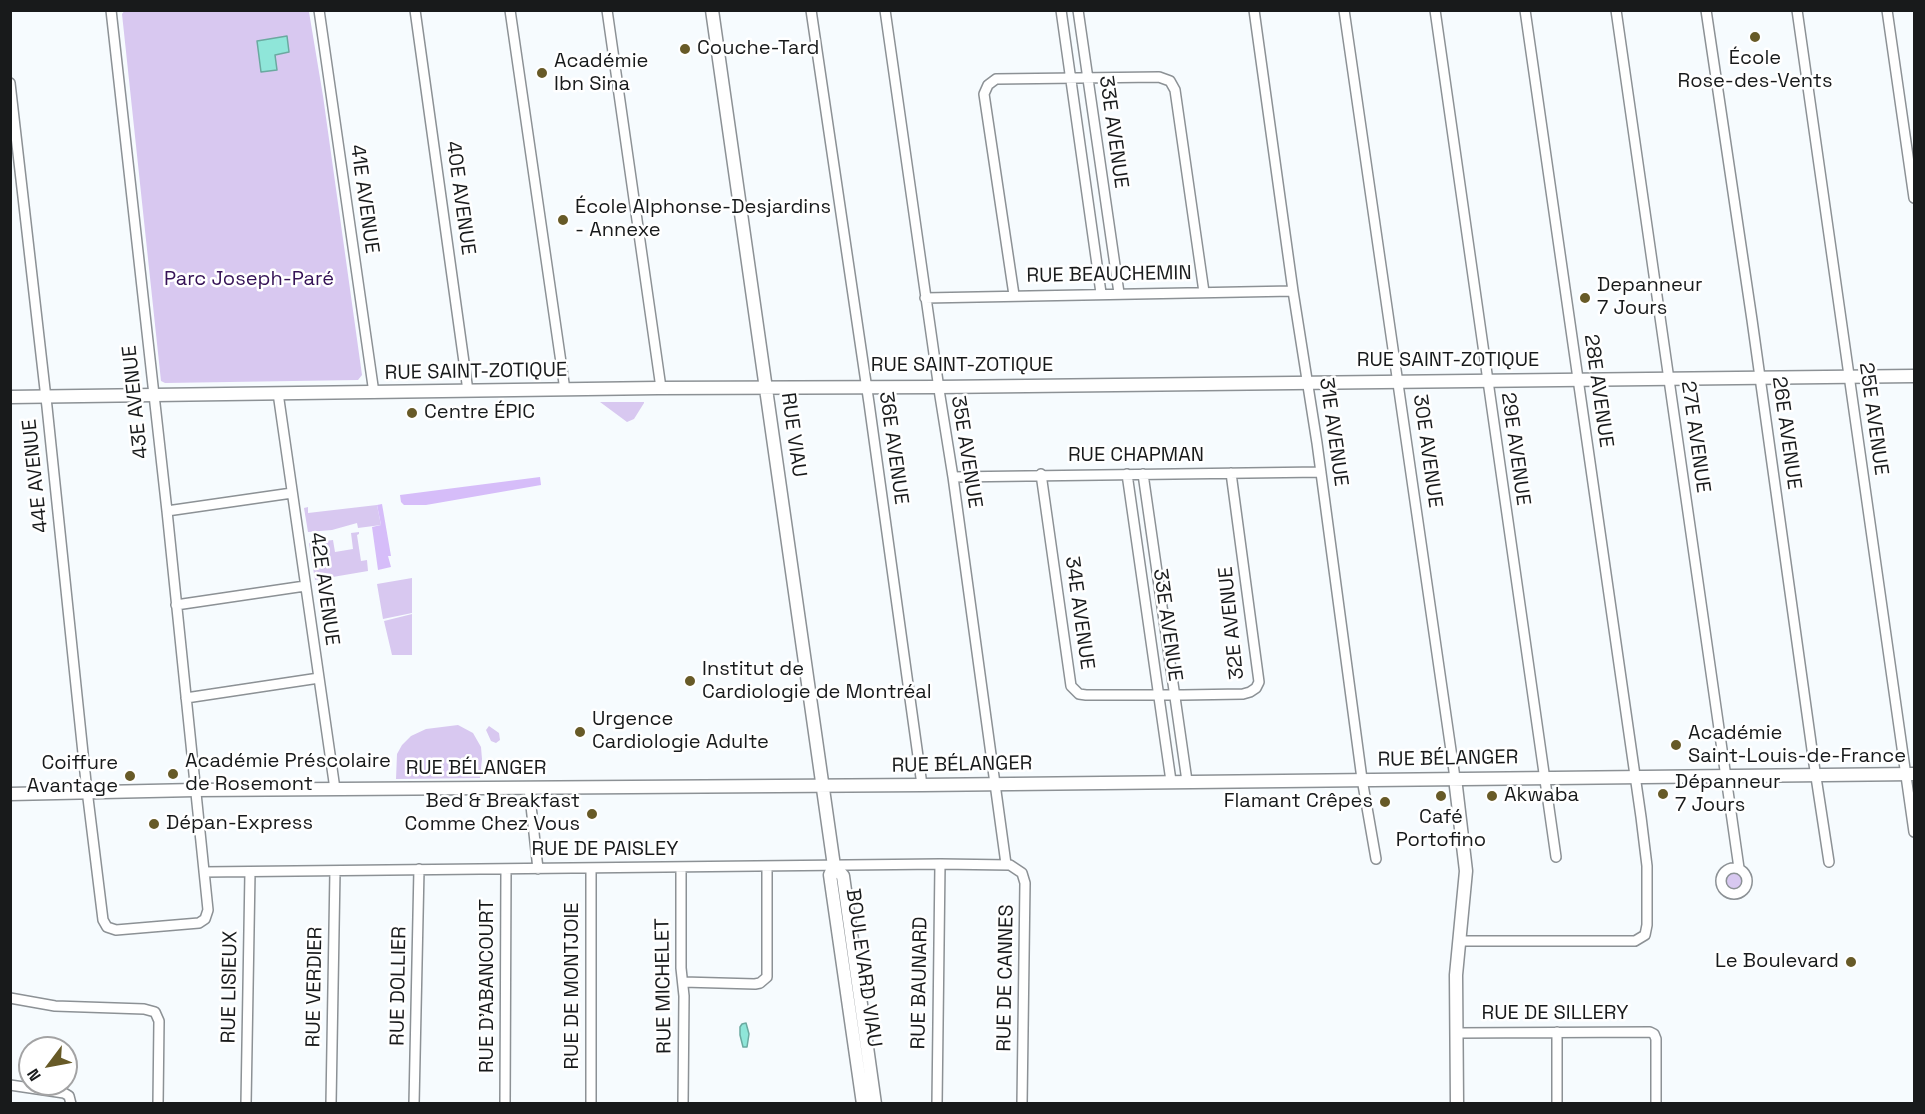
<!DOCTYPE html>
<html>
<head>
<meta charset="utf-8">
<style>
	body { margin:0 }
	#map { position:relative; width:1925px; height:1114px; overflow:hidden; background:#f6fbfe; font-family:"Space Grotesk",sans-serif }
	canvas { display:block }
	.frame { position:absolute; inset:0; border:12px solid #181a1b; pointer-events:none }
	.north { position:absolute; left:18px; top:1036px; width:60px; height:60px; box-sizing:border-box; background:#fff; border:2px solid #a3a3a4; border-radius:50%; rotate:238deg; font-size:16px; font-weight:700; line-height:24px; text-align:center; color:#181a1b }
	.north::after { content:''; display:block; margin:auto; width:21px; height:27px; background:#675a27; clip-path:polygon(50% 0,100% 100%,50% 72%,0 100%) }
</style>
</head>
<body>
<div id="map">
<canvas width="1925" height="1114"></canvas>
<div class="frame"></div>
<div class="north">N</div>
</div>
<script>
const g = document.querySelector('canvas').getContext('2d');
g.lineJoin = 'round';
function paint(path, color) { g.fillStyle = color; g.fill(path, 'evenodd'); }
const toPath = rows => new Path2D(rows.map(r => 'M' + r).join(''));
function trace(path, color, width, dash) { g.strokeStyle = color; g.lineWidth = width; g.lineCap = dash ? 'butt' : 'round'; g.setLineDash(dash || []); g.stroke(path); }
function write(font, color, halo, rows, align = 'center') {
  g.font = font + ' "Space Grotesk",sans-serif'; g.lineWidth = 5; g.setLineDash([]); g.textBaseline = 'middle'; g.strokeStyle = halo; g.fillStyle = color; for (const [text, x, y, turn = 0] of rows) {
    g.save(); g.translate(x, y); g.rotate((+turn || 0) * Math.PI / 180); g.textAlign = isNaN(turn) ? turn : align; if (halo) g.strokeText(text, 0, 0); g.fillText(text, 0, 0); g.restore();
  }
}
const green = toPath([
	[125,10,309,12,323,96,362,375,358,380,165,383,161,381,122,14],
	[600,402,644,402,644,403,634,419,627,422],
	[377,505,381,525,358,528,357,523,332,530,308,532,304,508,308,507,308,513],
	[359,532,359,534,357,535,361,561,367,560,368,571,315,580,309,543,333,540,335,552,353,549,351,533],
	[412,578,412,613,383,619,377,584],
	[412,614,412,655,392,655,384,621],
	[458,725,473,733,481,747,482,759,480,778,396,779,397,754,402,745,411,736,426,729],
	[489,726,499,733,500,740,496,743,491,741,486,730],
	'1726 880a9 9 0 1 1 18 0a9 9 0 1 1-18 0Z'
]);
const forest = toPath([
	[540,477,541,485,426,505,404,505,401,502,400,495],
	[382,504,391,556,388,556,391,567,378,570,372,527,381,525,377,505]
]);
const water = toPath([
	[287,36,289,52,275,55,277,70,261,72,257,41,287,36],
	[746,1023,749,1034,747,1047,743,1047,740,1035,740,1027,742,1024,746,1023]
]);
const street = toPath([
	[319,10,374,393],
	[415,10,468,391],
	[510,10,565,390],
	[607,10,661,388],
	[811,10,869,403,922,785],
	[885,10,940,396,953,477,1006,864],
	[1061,10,1101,293],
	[1078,10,1119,293],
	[1254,10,1293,291,1317,443,1362,779,1376,859],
	[1344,10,1455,778],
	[1435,10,1556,857],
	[1616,10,1739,868],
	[1706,10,1752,320,1814,764,1829,862],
	[1797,10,1914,832],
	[1887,10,1914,198],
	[10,83,47,407,86,782,103,920,107,927,116,930,199,923,205,919,208,910,167,511,111,10],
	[1014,295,984,94,988,85,996,79,1159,77,1170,81,1175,90,1204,292],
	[925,298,1293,291],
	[278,393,335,789],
	[1041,474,1071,686,1079,694,1086,695,1183,695,1243,694,1250,692,1256,688,1259,682,1231,473],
	[1127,474,1171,781],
	[1143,474,1187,781],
	[953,477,1321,472],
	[167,511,292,493],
	[176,605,305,586],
	[186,698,319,678],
	[529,788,538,869],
	'1721 881a13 13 0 1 1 26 0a13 13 0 1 1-26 0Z',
	[681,868,681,968,684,996,683,1104],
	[204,872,940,864,1010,865,1022,873,1025,883,1022,1104],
	[1459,941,1635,941,1645,935,1647,925,1647,866,1641,817,1525,10],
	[683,982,755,984,760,983,767,977,767,866],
	[10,998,55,1006,144,1009,155,1012,159,1021,158,1104],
	[1557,1032,1557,1104],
	[1457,1033,1650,1032,1654,1034,1656,1039,1656,1104],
	[10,1085,64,1093,69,1096,71,1104],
	[246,1104,250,872],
	[331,1104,335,871],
	[414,1104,419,869],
	[505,1104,506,869],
	[591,1104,591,868],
	[937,1104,940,864]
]);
const secondary = toPath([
	[712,10,834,866],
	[10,397,658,388,938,387,1914,376],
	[1455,778,1466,871,1456,975,1457,1104],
	[10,794,195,790,922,785,1914,774],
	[834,866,843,876,875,1104],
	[834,866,830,875,863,1104]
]);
const markers = [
	[1755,37,6,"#675a27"],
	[685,49,6,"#675a27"],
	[542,73,6,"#675a27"],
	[563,220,6,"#675a27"],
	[1585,298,6,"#675a27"],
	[412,413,6,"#675a27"],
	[690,681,6,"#675a27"],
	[580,732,6,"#675a27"],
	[1676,745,6,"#675a27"],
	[173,774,6,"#675a27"],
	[130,776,6,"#675a27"],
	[1663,794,6,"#675a27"],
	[1441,796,6,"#675a27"],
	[1492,796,6,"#675a27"],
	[1385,802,6,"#675a27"],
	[592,814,6,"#675a27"],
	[154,824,6,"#675a27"],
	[1851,962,6,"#675a27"]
];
const poiNames = [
	["Couche-Tard",697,49],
	["École",1755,59,"center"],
	["Rose-des-Vents",1755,82,"center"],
	["Académie",554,62],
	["Ibn Sina",554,85],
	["École Alphonse-Desjardins",575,208],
	["- Annexe",575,231],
	["Depanneur",1597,286],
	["7 Jours",1597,309],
	["Centre ÉPIC",424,413],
	["Institut de",702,670],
	["Cardiologie de Montréal",702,693],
	["Urgence",592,720],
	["Cardiologie Adulte",592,743],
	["Académie",1688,734],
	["Saint-Louis-de-France",1688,757],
	["Académie Préscolaire",185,762],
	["de Rosemont",185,785],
	["Coiffure",118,764,"right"],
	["Avantage",118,787,"right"],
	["Dépanneur",1675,783],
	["7 Jours",1675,806],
	["Akwaba",1504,796],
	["Bed & Breakfast",580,802,"right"],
	["Comme Chez Vous",580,825,"right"],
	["Flamant Crêpes",1373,802,"right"],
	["Café",1441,818,"center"],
	["Portofino",1441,841,"center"],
	["Dépan-Express",166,824],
	["Le Boulevard",1839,962,"right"]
];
const streetNames = [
	["33E AVENUE",1113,132,82],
	["40E AVENUE",460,198,82],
	["41E AVENUE",364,199,82],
	["RUE BEAUCHEMIN",1109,275,-1],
	["RUE SAINT-ZOTIQUE",1448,361],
	["RUE SAINT-ZOTIQUE",962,366],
	["RUE SAINT-ZOTIQUE",476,372,-1],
	["28E AVENUE",1598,391,82],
	["43E AVENUE",136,402,-96],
	["25E AVENUE",1873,419,82],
	["31E AVENUE",1333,432,82],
	["26E AVENUE",1786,433,82],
	["RUE VIAU",793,435,82],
	["27E AVENUE",1695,437,82],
	["36E AVENUE",893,448,82],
	["29E AVENUE",1515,449,82],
	["30E AVENUE",1427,451,82],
	["35E AVENUE",966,452,81],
	["RUE CHAPMAN",1136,456],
	["44E AVENUE",36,476,-96],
	["42E AVENUE",324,589,82],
	["34E AVENUE",1079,613,82],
	["32E AVENUE",1232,623,-96],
	["33E AVENUE",1167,625,82],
	["RUE BÉLANGER",1448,759,-1],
	["RUE BÉLANGER",962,765,-1],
	["RUE BÉLANGER",476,769],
	["RUE DE PAISLEY",605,850],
	["BOULEVARD VIAU",863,968,82],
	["RUE DE CANNES",1006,978,-89],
	["RUE BAUNARD",920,983,-89],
	["RUE DOLLIER",399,986,-89],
	["RUE D'ABANCOURT",488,986,-90],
	["RUE DE MONTJOIE",573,986,-90],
	["RUE MICHELET",664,986,-91],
	["RUE LISIEUX",230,987,-89],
	["RUE VERDIER",315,987,-89],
	["RUE DE SILLERY",1555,1014]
];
const parkNames = [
	["Parc Joseph-Paré",249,280]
];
paint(green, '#d8c8f0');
paint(forest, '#d6bdf9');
paint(water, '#8fe6d9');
trace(water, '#6ba9a0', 1.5);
trace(street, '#8c9195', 12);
trace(secondary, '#8c9195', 15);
trace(street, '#fff', 9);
trace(secondary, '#fff', 12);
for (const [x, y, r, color] of markers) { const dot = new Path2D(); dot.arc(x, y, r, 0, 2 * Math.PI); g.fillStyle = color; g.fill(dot); trace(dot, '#fff', 2); }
write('20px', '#181a1b', '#fff', poiNames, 'left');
write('20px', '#181a1b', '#fff', streetNames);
write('20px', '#361357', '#fff', parkNames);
</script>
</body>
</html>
